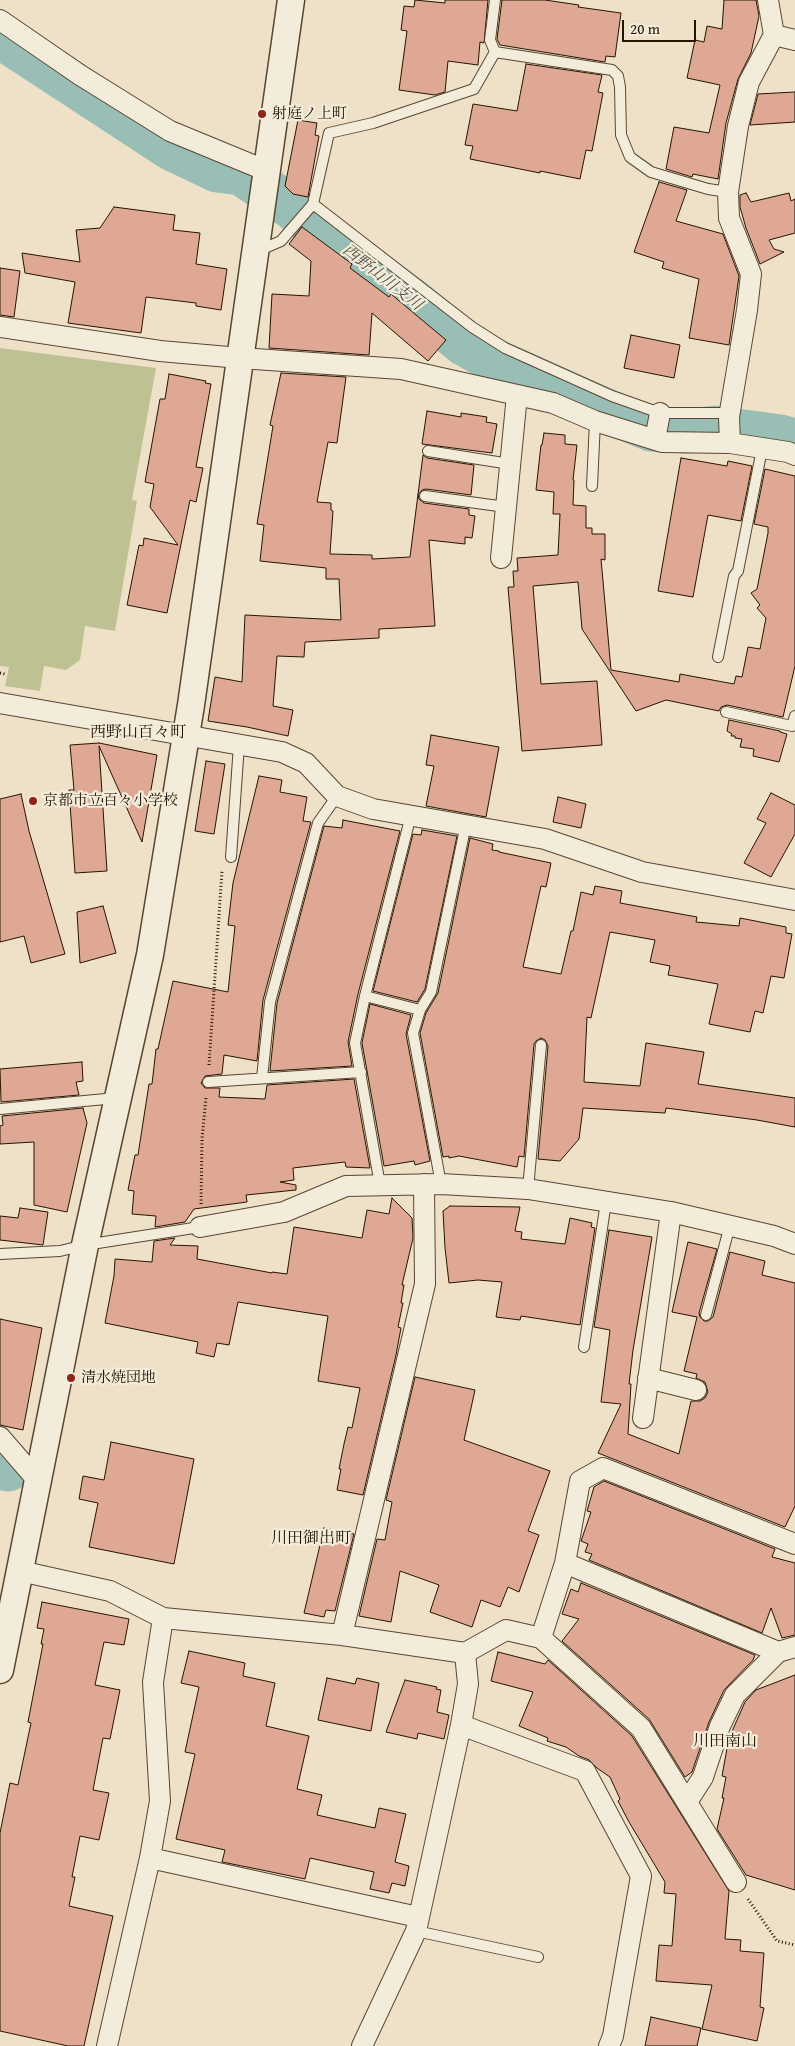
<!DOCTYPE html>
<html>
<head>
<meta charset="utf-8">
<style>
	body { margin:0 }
	#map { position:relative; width:795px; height:2046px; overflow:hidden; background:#eee1c8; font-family:"Gentium Book Plus",serif }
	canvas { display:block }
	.scale { position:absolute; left:622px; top:20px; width:74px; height:22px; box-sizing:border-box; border:2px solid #251400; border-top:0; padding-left:6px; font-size:15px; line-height:18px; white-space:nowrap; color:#251400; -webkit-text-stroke:4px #f4ecdb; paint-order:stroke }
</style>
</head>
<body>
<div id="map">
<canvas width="795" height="2046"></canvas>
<div class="scale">20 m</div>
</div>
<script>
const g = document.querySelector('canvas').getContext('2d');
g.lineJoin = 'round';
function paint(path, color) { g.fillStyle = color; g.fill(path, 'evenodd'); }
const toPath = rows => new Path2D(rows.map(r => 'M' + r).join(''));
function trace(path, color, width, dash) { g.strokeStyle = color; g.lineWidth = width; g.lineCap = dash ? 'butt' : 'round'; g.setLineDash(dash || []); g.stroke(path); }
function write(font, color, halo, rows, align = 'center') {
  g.font = font + ' "Gentium Book Plus","Noto Serif JP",serif'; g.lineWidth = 4.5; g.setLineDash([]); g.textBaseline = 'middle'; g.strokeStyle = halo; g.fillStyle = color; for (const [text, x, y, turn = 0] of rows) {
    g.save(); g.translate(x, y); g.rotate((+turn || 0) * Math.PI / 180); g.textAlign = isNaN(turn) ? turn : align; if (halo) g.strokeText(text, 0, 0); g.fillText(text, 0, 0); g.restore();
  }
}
const green = toPath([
	[0,348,156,368,132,500,137,501,115,631,85,626,80,660,66,670,44,666,40,691,5,686,9,667,0,666]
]);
const river = toPath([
	[0,36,171,148,217,170,241,173,292,207,326,237,410,299,465,344,497,362,602,409,651,429,688,431,715,428,780,437,795,441],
	[0,1461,8,1469]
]);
const building = toPath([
	[415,0,445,3,445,0,488,0,484,43,480,42,478,65,448,61,445,92,435,95,399,90,407,31,401,30,404,6,414,7,415,0],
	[502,0,545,0,579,5,578,7,621,13,615,57,606,56,605,62,500,45,497,39,502,0],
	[724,0,756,0,759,16,751,53,738,79,726,123,718,179,693,174,692,177,666,169,674,127,709,133,720,85,687,78,695,40,704,42,707,26,722,29,724,0],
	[526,64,602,75,598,92,603,93,592,151,586,150,580,179,540,171,540,173,470,159,473,146,465,145,473,104,517,111,526,64],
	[795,92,795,122,750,125,758,94,795,92],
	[298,120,317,123,315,135,319,136,308,197,293,194,285,186,298,120],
	[659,182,687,190,676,221,723,234,739,276,729,345,689,338,699,279,662,268,664,262,634,252,659,182],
	[746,193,751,202,789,193,791,201,795,199,795,233,769,240,774,249,784,252,760,264,746,228,740,207,740,195,746,193],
	[114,207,175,215,173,230,200,233,196,264,227,269,221,310,196,306,196,303,146,297,141,333,68,323,75,282,25,273,22,253,80,262,76,230,100,228,114,207],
	[302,227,352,264,350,268,389,297,391,294,446,340,428,361,372,313,369,355,269,348,272,294,309,296,311,261,289,244,302,227],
	[0,268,20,271,14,317,0,315,0,268],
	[631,335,680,345,674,378,624,368,631,335],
	[281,373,346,377,337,443,328,442,317,502,331,503,331,510,333,511,330,554,372,555,372,559,410,557,423,455,427,458,474,465,471,495,426,489,422,490,418,495,419,499,424,503,469,509,469,515,475,516,472,538,465,537,465,544,429,540,435,626,379,629,379,638,305,642,304,657,277,656,273,706,293,710,288,736,247,727,208,721,215,677,242,682,245,615,341,620,339,579,326,579,326,568,260,561,264,525,257,524,273,426,270,425,281,373],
	[169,374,206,381,205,383,211,384,196,467,203,468,196,502,190,500,167,613,127,605,139,545,143,546,144,538,178,545,150,507,154,484,145,482,160,399,165,399,169,374],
	[427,411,461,417,461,413,487,417,486,422,497,424,492,453,422,444,427,411],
	[544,433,565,435,565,444,577,445,573,480,574,480,573,505,586,506,586,528,592,528,592,534,605,534,605,560,601,559,611,670,679,682,680,674,734,684,736,676,742,677,748,647,760,649,766,618,757,608,760,605,751,593,757,589,768,533,768,527,754,524,765,469,795,476,795,666,783,717,727,705,721,707,719,711,666,700,636,711,582,629,578,582,533,586,541,684,597,681,602,745,522,751,508,587,514,587,513,571,518,571,517,558,558,555,560,514,553,514,554,492,536,490,541,445,542,445,544,433],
	[681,458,727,466,728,461,752,466,741,521,708,515,693,597,658,591,681,458],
	[729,720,780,731,780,732,787,734,779,762,753,756,754,749,740,747,742,739,735,738,735,736,731,736,732,734,727,731,729,720],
	[431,735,499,747,486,817,426,806,434,766,426,765,431,735],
	[99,743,157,755,142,842,99,746,107,871,75,873,69,790,74,790,70,745,99,743],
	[206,761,225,764,214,834,195,831,206,761],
	[259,776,282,780,280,792,307,797,303,821,311,822,263,1000,257,1061,224,1055,222,1074,205,1076,201,1083,205,1088,220,1088,219,1097,265,1099,267,1085,354,1079,370,1168,346,1167,345,1162,293,1168,294,1180,280,1182,296,1185,296,1190,246,1195,247,1202,194,1209,185,1222,155,1227,156,1216,132,1214,134,1191,128,1190,135,1155,138,1155,149,1084,152,1084,156,1049,158,1049,173,981,228,992,235,926,228,925,233,883,259,776],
	[771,793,795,805,795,834,771,877,744,863,766,823,757,819,771,793],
	[21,794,29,831,65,954,31,963,24,936,0,942,0,799,21,794],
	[558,797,586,804,581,828,553,822,558,797],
	[343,820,400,831,358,994,348,1042,352,1066,270,1071,277,1003,324,826,342,828,343,820],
	[422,830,457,836,425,989,417,1002,373,991,413,834,421,835,422,830],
	[470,838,493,844,492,850,499,851,499,852,551,863,546,887,541,886,523,967,561,974,571,931,573,931,581,892,593,895,595,886,622,891,620,903,697,917,696,922,739,926,740,918,786,927,786,933,792,934,784,978,771,976,763,1013,755,1011,750,1032,709,1024,718,984,668,975,670,966,650,962,655,940,610,932,591,1018,587,1017,584,1082,640,1086,646,1043,704,1052,698,1084,795,1098,795,1127,757,1120,666,1108,665,1113,583,1108,579,1139,560,1161,538,1159,548,1046,545,1040,541,1038,536,1041,534,1044,524,1157,519,1156,517,1167,459,1156,449,1158,449,1156,443,1157,420,1033,426,1013,438,993,470,838],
	[103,906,116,953,80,963,77,912,103,906],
	[370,1004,411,1015,406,1034,430,1161,415,1165,414,1161,384,1166,362,1043,370,1004],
	[82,1062,83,1081,76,1082,79,1095,1,1102,0,1069,82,1062],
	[83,1108,87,1123,67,1212,34,1205,34,1142,0,1144,0,1126,3,1125,2,1116,83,1108],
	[392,1198,412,1218,413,1238,402,1285,404,1285,401,1303,403,1303,398,1327,401,1328,396,1355,363,1495,337,1490,341,1469,339,1469,344,1444,348,1427,352,1428,360,1388,318,1381,328,1316,238,1302,229,1345,217,1343,214,1357,196,1353,198,1342,105,1323,114,1276,115,1259,152,1262,154,1241,175,1238,170,1245,198,1246,197,1259,272,1273,272,1272,287,1274,294,1227,362,1238,367,1210,389,1214,392,1198],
	[450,1206,520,1207,515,1231,522,1232,521,1239,565,1244,570,1218,592,1223,591,1227,595,1228,580,1325,521,1316,520,1320,496,1317,502,1282,478,1280,449,1283,445,1248,443,1211,450,1206],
	[20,1208,48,1212,43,1245,0,1240,0,1216,18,1218,20,1208],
	[609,1230,652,1237,633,1350,629,1384,631,1384,628,1434,679,1454,691,1401,700,1401,705,1398,708,1392,705,1382,696,1378,697,1374,684,1371,697,1317,672,1312,688,1242,717,1249,699,1313,700,1317,704,1321,708,1321,713,1317,730,1252,765,1261,762,1275,795,1283,795,1506,785,1527,598,1453,621,1404,601,1402,610,1330,594,1327,609,1230],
	[0,1319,42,1328,23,1430,0,1425,0,1319],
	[415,1377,475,1390,464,1440,550,1471,528,1531,539,1535,519,1592,508,1587,500,1607,481,1600,472,1627,430,1612,439,1585,400,1571,391,1622,359,1616,377,1539,385,1540,392,1502,386,1500,415,1377],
	[111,1442,194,1459,174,1564,89,1547,98,1503,79,1499,83,1476,104,1480,111,1442],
	[604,1481,775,1549,772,1557,795,1563,795,1635,782,1638,771,1608,762,1633,589,1560,592,1554,585,1552,588,1544,581,1541,591,1512,587,1511,594,1487,604,1481],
	[324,1528,354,1534,335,1611,326,1610,324,1617,304,1613,324,1528],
	[581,1583,755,1655,753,1660,724,1690,709,1722,692,1772,685,1777,649,1719,562,1641,579,1619,562,1614,571,1589,578,1592,581,1583],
	[42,1602,129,1619,124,1645,104,1642,95,1685,120,1690,110,1739,103,1738,93,1790,109,1793,99,1840,80,1836,72,1877,75,1877,69,1906,113,1916,84,2046,68,2046,0,2031,0,1833,10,1783,18,1785,31,1723,28,1722,43,1644,41,1644,44,1629,37,1628,42,1602],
	[189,1651,245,1663,243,1676,275,1683,266,1726,309,1736,297,1789,322,1795,317,1815,375,1828,379,1808,406,1814,395,1862,409,1866,405,1886,392,1883,389,1893,370,1889,374,1872,310,1858,305,1879,257,1869,222,1862,225,1850,176,1839,195,1754,185,1752,199,1687,181,1683,189,1651],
	[498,1652,545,1664,548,1660,632,1736,729,1891,725,1939,741,1940,740,1951,764,1953,760,2007,764,2008,757,2041,702,2029,712,1985,656,1981,659,1945,672,1946,676,1894,664,1893,665,1882,629,1822,618,1801,620,1799,610,1777,597,1768,589,1760,579,1756,566,1747,547,1741,548,1738,519,1726,533,1692,491,1681,498,1652],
	[795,1675,795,1890,746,1875,717,1829,724,1798,722,1798,726,1777,722,1776,728,1743,726,1745,745,1702,756,1690,795,1675],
	[327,1678,355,1684,357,1678,379,1683,371,1731,318,1720,327,1678],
	[405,1680,437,1687,436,1689,441,1690,437,1712,449,1715,444,1739,418,1733,417,1739,386,1732,405,1680],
	[651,2017,701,2028,697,2046,645,2046,651,2017]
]);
const path = toPath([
	[0,673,5,674],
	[209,1065,222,871],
	[201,1204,202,1139,206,1098],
	[748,1899,777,1941,795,1945]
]);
const service = toPath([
	[495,52,612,70,618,76,620,87,621,135,630,157,651,172,708,189,728,192],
	[313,204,472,327,505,348,612,396,660,413,730,413],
	[258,251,281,241,313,204,329,133,373,123,474,89,495,52,490,40,495,0],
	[428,451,510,464],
	[592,486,595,421],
	[425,496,506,507],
	[718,657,734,576,738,571,762,449],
	[726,712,792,726,795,716],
	[231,857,239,745],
	[365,996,420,1010],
	[262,1078,270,1002,318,823,337,796],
	[208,1082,361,1072],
	[0,1109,116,1098],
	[441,1184,413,1033,420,1010,431,992,466,824],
	[380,1185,355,1043,365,996,411,815],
	[528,1189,541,1045],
	[0,1254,60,1251,85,1245,200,1227],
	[706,1315,730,1225],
	[584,1347,606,1202],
	[416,1931,538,1957]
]);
const minor = toPath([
	[0,20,80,75,170,131,267,171],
	[774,35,795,40],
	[0,327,160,351,240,358,401,369,553,403,595,421,662,442,730,443,788,452,795,455],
	[655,440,660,413],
	[730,443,729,417,747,310,751,274,729,218,728,192,738,126,749,82,774,35,768,0],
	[501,558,517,395],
	[0,703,282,752,306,763,337,796,373,809,545,839,642,872,795,900],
	[200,1227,284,1212,346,1186,441,1184,528,1189,671,1212,774,1236,795,1244],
	[648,1378,696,1390],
	[643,1418,671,1212],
	[0,1437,38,1481],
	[565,1563,778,1652],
	[20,1571,110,1591,163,1618,342,1635,465,1653,506,1630,541,1638,641,1728,736,1882],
	[342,1635,425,1284,424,1184],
	[541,1638,565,1563,580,1481,603,1468,795,1544],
	[461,1725,585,1771,641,1876,613,2036,609,2046],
	[687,1802,703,1777,720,1726,735,1695,778,1652,795,1647],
	[150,1858,418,1917],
	[107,2046,150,1858,160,1801,153,1682,163,1618],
	[362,2046,416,1931,461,1725,468,1684,465,1653]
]);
const tertiary = toPath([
	[0,1670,85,1245,150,955,191,705,291,0]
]);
const markers = [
	[262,114,5,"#8f2418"],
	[33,801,5,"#8f2418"],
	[71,1378,5,"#8f2418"]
];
const poiNames = [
	["射庭ノ上町",272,114],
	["京都市立百々小学校",43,801],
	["清水焼団地",81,1378]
];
const waterNames = [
	["西野山川支川",382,278,38]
];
const neighbourhoodNames = [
	["西野山百々町",138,733],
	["川田御出町",311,1539],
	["川田南山",725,1742]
];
paint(green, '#bec192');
trace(river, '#99beb5', 45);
paint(building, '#dfa894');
trace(building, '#251400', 1);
trace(service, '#574732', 12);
trace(minor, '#574732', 22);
trace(tertiary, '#574732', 29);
trace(path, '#251400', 3, [1, 2.5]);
trace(service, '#f4ecdb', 10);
trace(minor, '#f4ecdb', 20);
trace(tertiary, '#f4ecdb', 26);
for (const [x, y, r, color] of markers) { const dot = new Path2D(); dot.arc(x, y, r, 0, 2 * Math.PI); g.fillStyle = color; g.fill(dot); trace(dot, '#f4ecdb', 2); }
write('15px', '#251400', '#f4ecdb', poiNames, 'left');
write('italic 16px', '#4e503f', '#f4ecdb', waterNames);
write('16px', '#251400', '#f4ecdb', neighbourhoodNames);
</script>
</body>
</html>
